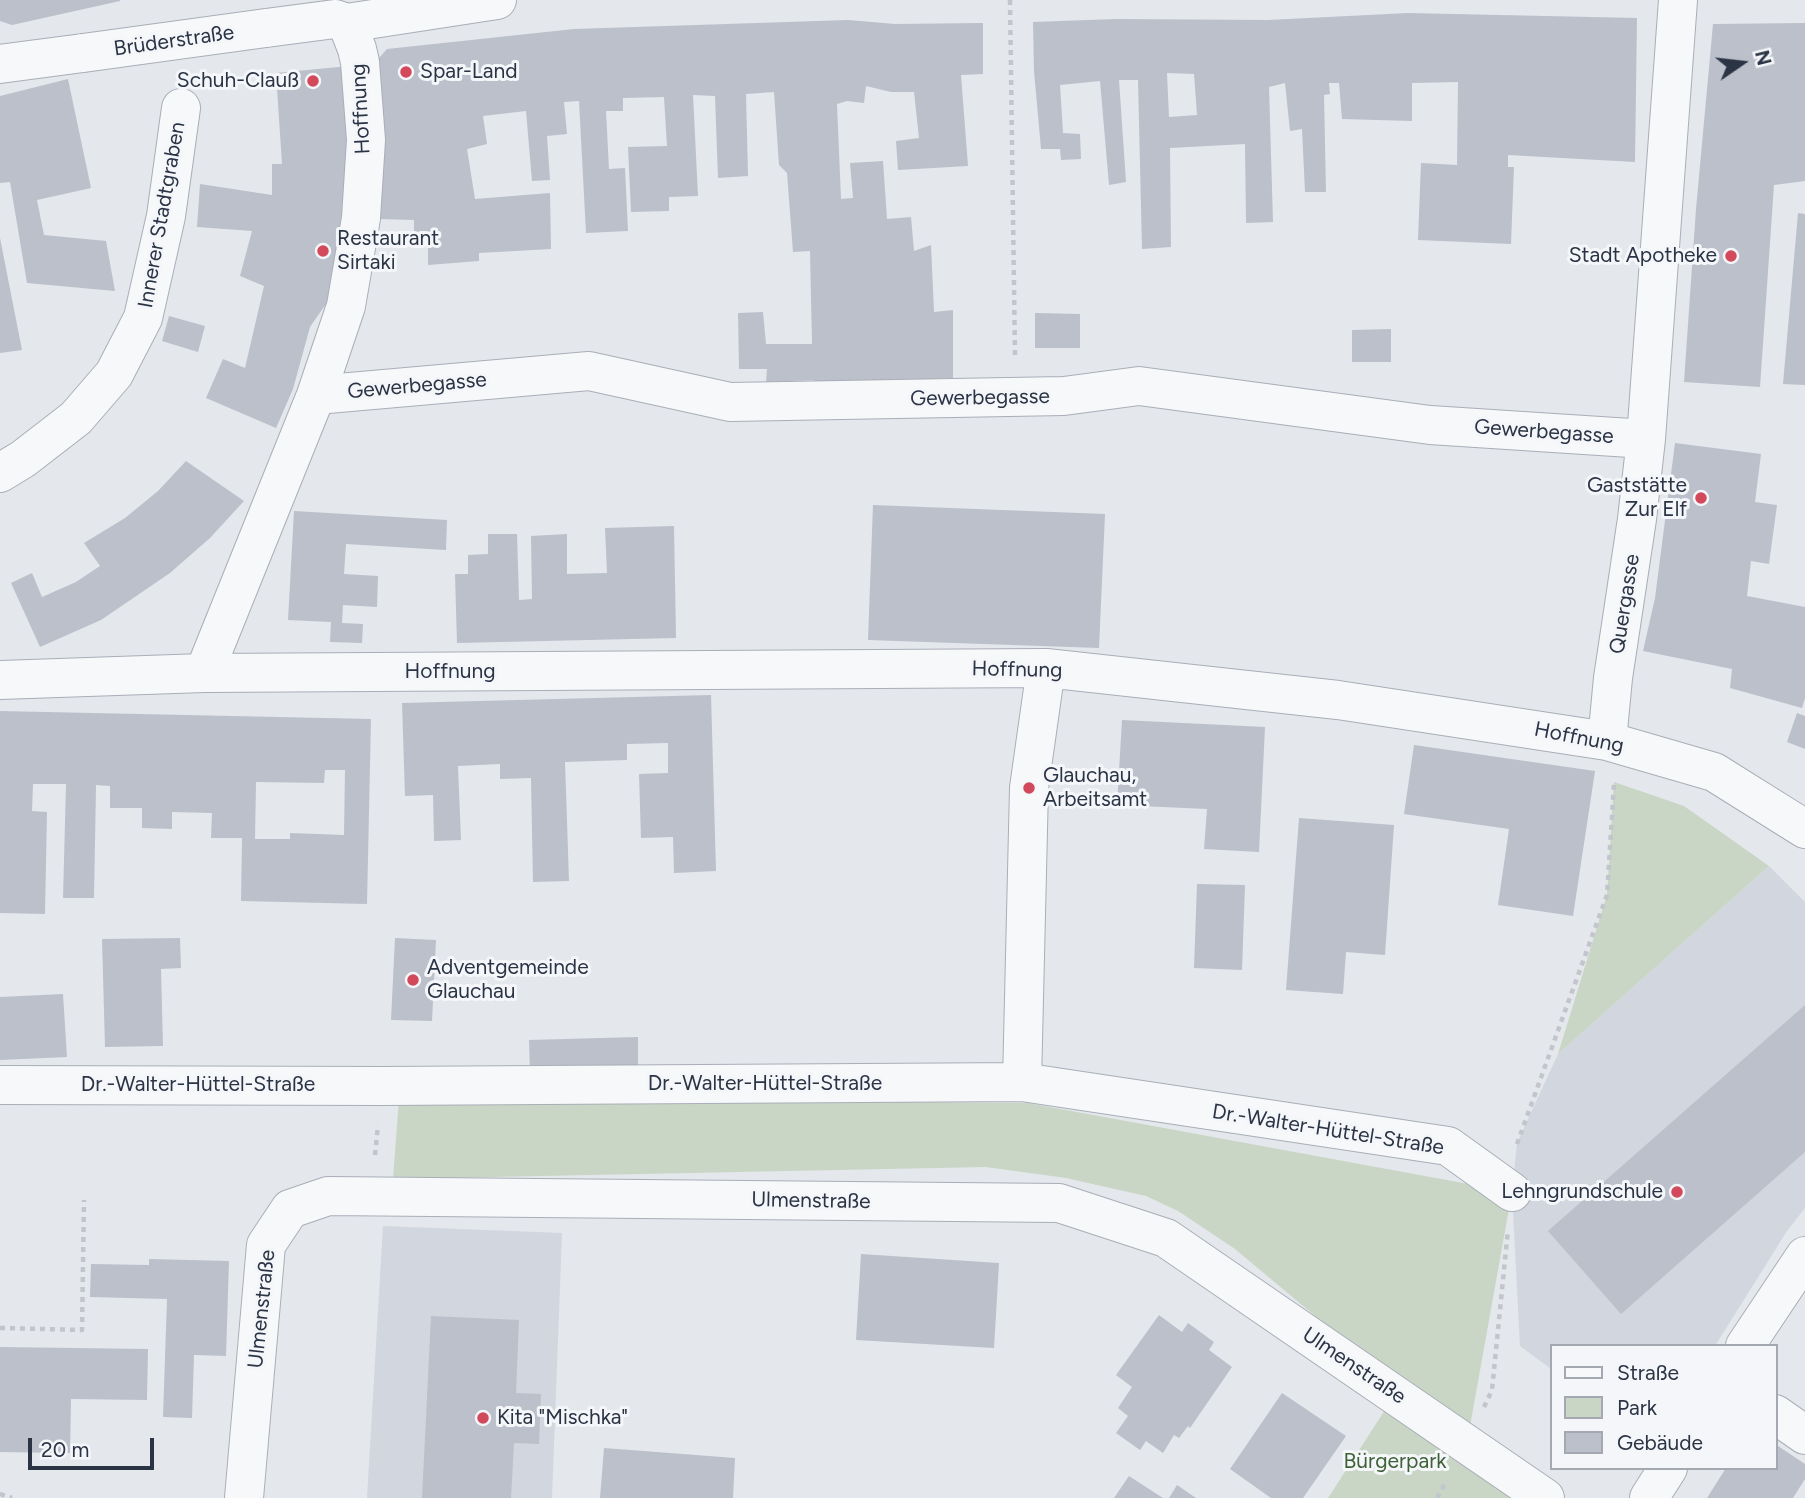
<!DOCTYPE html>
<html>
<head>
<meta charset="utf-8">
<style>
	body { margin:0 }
	#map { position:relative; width:1805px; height:1498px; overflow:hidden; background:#e4e7ec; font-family:Figtree,sans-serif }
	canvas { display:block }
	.legend { position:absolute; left:1550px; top:1344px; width:228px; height:126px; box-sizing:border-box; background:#f4f6f9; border:2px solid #a4a8b1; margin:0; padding:9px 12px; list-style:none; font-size:21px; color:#2b3445 }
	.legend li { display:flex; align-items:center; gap:14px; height:35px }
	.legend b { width:35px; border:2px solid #a4a8b1 }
	.north { position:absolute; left:1707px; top:28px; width:70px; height:70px; -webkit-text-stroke:5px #f4f6f9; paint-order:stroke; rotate:76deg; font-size:19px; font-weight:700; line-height:28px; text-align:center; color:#2b3445 }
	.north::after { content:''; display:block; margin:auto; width:24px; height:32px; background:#2b3445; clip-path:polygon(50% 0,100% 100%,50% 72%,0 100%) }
	.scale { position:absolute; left:28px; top:1438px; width:126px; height:32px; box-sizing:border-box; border:4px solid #2b3445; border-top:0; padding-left:9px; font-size:21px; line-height:24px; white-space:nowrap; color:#2b3445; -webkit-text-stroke:5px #f4f6f9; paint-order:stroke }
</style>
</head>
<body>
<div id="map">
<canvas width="1805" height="1498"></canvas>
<ul class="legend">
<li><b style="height:9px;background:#f7f8fa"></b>Straße</li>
<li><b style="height:19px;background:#c9d6c5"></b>Park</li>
<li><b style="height:19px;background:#bbc0ca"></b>Gebäude</li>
</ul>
<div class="north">N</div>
<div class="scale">20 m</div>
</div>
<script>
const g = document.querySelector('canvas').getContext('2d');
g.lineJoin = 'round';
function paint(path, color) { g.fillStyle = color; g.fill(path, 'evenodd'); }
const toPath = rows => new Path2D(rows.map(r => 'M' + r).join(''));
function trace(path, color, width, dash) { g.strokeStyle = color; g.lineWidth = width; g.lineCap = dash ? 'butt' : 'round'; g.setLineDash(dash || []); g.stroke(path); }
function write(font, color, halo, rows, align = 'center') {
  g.font = font + ' Figtree,sans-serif'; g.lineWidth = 6; g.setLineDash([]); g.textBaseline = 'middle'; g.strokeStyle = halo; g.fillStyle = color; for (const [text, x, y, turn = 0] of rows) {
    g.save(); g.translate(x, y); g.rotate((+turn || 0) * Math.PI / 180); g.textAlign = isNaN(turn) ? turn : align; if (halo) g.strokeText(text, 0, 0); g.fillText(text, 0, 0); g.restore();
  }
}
const built = toPath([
	[1769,866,1805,902,1805,1208,1787,1231,1715,1346,1551,1346,1551,1369,1520,1346,1512,1192,1517,1143,1558,1054],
	[383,1226,562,1233,552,1498,367,1498]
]);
const green = toPath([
	[1614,782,1684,806,1769,866,1558,1054,1607,895],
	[399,1098,1028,1103,1512,1192,1467,1443,1235,1249,1178,1211,1146,1196,1066,1178,986,1167,393,1179],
	[1385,1410,1518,1498,1328,1498]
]);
const building = toPath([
	[0,0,120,0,120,1,12,25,0,21],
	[1408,13,1637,18,1635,162,1508,155,1508,167,1514,167,1511,244,1418,240,1421,163,1457,165,1458,82,1412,83,1412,121,1342,119,1339,83,1329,83,1330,94,1324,95,1326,192,1305,192,1302,129,1290,131,1285,83,1269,87,1273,222,1246,223,1245,144,1170,148,1171,247,1142,249,1138,80,1119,80,1126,182,1109,185,1100,81,1060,85,1063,133,1080,134,1081,159,1061,160,1060,149,1041,149,1034,71,1033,22,1116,19,1268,20],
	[1167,73,1194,74,1197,115,1169,117],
	[848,20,895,24,983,23,983,74,961,75,968,166,898,170,896,141,919,138,914,92,891,92,866,86,864,103,847,101,837,104,841,199,853,198,850,163,883,161,887,219,911,217,914,251,931,245,934,312,953,310,953,378,813,385,814,380,766,382,767,369,739,369,738,313,763,312,766,344,812,344,810,251,793,252,787,173,779,165,774,92,746,94,748,176,718,178,715,96,693,95,698,196,669,197,669,211,631,212,628,147,667,146,664,97,623,98,623,111,606,111,609,169,625,168,628,231,586,233,579,101,564,102,567,134,547,136,550,180,532,181,526,111,483,116,487,144,467,149,475,199,550,193,551,249,479,253,479,261,428,265,428,241,414,240,414,220,380,219,378,59,387,49,574,29],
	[1805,23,1805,181,1774,185,1760,387,1684,382,1696,209,1713,24],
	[349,66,355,156,328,301,310,327,293,389,276,428,206,398,223,359,245,368,264,286,240,276,252,231,197,227,200,184,272,195,272,164,282,164,276,73],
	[68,79,91,188,37,200,44,235,106,241,115,291,27,283,10,182,0,183,0,96],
	[1798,213,1805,214,1805,385,1783,384],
	[0,238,22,350,0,353],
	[1035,313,1080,314,1080,348,1035,348],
	[169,316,205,326,198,352,162,341],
	[1391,329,1391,362,1352,362,1352,330],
	[1675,443,1761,454,1755,502,1777,505,1769,564,1751,561,1747,596,1805,607,1805,698,1802,708,1730,688,1732,669,1643,651,1655,598],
	[186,461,244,501,210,538,170,573,101,620,40,647,11,583,32,573,42,597,76,582,100,566,84,543,125,518,158,491],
	[873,505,1105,514,1099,648,868,640],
	[294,511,447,520,446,550,346,544,344,574,378,576,377,607,343,605,342,623,363,624,362,643,330,642,331,622,288,620],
	[674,526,676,638,457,643,455,574,468,574,468,555,488,554,488,534,517,534,519,600,532,599,531,536,567,534,567,574,607,573,605,528],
	[711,695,716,871,674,873,673,837,641,838,639,774,668,773,668,743,627,744,627,760,565,762,569,881,533,882,531,778,500,779,500,764,458,766,461,840,434,841,433,795,405,796,402,703],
	[0,711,371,719,367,904,241,901,242,838,211,838,212,813,172,812,172,829,142,828,142,808,110,808,110,786,96,785,94,898,63,898,66,784,33,784,32,811,47,812,45,914,0,913],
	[325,770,345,770,344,835,290,833,290,839,255,839,256,782,324,783],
	[1797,713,1805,716,1805,749,1787,742],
	[1122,720,1265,727,1259,852,1204,849,1207,809,1117,805],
	[1414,745,1595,771,1573,916,1498,905,1509,829,1404,814],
	[1299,818,1394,825,1385,955,1346,952,1343,994,1286,990],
	[1197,884,1245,885,1242,970,1194,968],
	[180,938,181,968,161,969,163,1046,105,1047,102,939],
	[395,938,436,940,432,1021,391,1020],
	[63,994,67,1057,0,1060,0,997],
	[1805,1005,1805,1152,1621,1314,1548,1231],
	[638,1037,638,1070,530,1073,529,1040],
	[861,1254,999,1263,994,1348,856,1340],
	[149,1259,229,1261,226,1356,194,1355,192,1418,163,1417,167,1299,90,1297,91,1264,149,1265],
	[1159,1315,1182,1332,1188,1323,1214,1342,1209,1350,1232,1367,1190,1428,1188,1426,1179,1438,1174,1435,1163,1453,1146,1441,1140,1450,1116,1433,1128,1416,1118,1408,1132,1387,1116,1375],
	[431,1316,519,1320,516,1393,541,1394,539,1444,514,1443,511,1498,422,1498],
	[0,1347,148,1349,147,1400,71,1399,70,1453,0,1452],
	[1282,1393,1346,1436,1303,1498,1271,1498,1230,1469],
	[1775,1444,1805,1464,1805,1479,1793,1498,1707,1498,1726,1468,1775,1468],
	[604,1448,735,1458,733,1498,600,1498],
	[1129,1476,1163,1498,1114,1498],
	[1177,1485,1196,1498,1169,1498]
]);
const path = toPath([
	[1010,0,1015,356],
	[1517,1144,1607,895,1614,784],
	[375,1155,378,1125],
	[0,1328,82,1330,84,1200],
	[1484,1407,1492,1390,1508,1230],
	[0,1494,12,1498],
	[1437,1498,1447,1480]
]);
const minor = toPath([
	[347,23,497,0],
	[266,28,335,19,347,23],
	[0,64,83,53],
	[316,395,589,371,730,402,1064,396,1139,386,1430,425,1646,439],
	[0,473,23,459,76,418,114,374,143,318,166,216,181,108],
	[204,673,316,395,346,306,361,218,366,140,360,62,357,49,347,23],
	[0,680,204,673,1046,668,1338,700,1607,741,1714,772,1805,829],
	[1607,741,1613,678,1637,519,1646,439,1678,0],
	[1022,1082,1029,788,1046,668],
	[0,1085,383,1086,1022,1082,1448,1146,1512,1192],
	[1745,1346,1805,1256],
	[1775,1414,1805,1435],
	[244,1498,266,1245,290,1209,328,1196,1059,1203,1166,1238,1545,1498],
	[1649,1498,1668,1468]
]);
const minorBridge = toPath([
	[83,53,266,28]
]);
const markers = [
	[406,72,7,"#d1495b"],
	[313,81,7,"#d1495b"],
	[323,251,7,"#d1495b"],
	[1731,256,7,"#d1495b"],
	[1701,498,7,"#d1495b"],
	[1029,788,7,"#d1495b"],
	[413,980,7,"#d1495b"],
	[1677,1192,7,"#d1495b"],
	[483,1418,7,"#d1495b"]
];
const streetNames = [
	["Brüderstraße",174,41,-8],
	["Hoffnung",361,109,-93],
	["Innerer Stadtgraben",162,215,-80],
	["Gewerbegasse",417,386,-5],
	["Gewerbegasse",980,398,-1],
	["Gewerbegasse",1544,432,4],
	["Quergasse",1625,604,-81],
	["Hoffnung",1017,670,1],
	["Hoffnung",450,672],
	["Hoffnung",1579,738,11],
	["Dr.-Walter-Hüttel-Straße",765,1084],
	["Dr.-Walter-Hüttel-Straße",198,1085],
	["Dr.-Walter-Hüttel-Straße",1328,1130,9],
	["Ulmenstraße",811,1201,1],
	["Ulmenstraße",262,1309,-84],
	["Ulmenstraße",1354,1366,34]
];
const poiNames = [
	["Spar-Land",420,72],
	["Schuh-Clauß",299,81,"right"],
	["Restaurant",337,239],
	["Sirtaki",337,263],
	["Stadt Apotheke",1717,256,"right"],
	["Gaststätte",1687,486,"right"],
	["Zur Elf",1687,510,"right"],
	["Glauchau,",1043,776],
	["Arbeitsamt",1043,800],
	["Adventgemeinde",427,968],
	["Glauchau",427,992],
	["Lehngrundschule",1663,1192,"right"],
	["Kita \"Mischka\"",497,1418]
];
const parkNames = [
	["Bürgerpark",1395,1462]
];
paint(built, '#d2d6de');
paint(green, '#c9d6c5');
paint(building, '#bbc0ca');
trace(minor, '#a9aeb7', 40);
trace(path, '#c2c5cb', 4.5, [5, 5]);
trace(minor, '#f7f8fa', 38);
trace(minorBridge, '#a9aeb7', 40, []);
trace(minorBridge, '#f7f8fa', 38);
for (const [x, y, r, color] of markers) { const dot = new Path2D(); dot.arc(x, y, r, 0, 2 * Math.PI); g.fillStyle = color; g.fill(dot); trace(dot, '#f4f6f9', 2.5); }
write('21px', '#2b3445', '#f4f6f9', streetNames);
write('21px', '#2b3445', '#f4f6f9', poiNames, 'left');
write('21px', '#3f6138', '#f4f6f9', parkNames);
</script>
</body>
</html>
